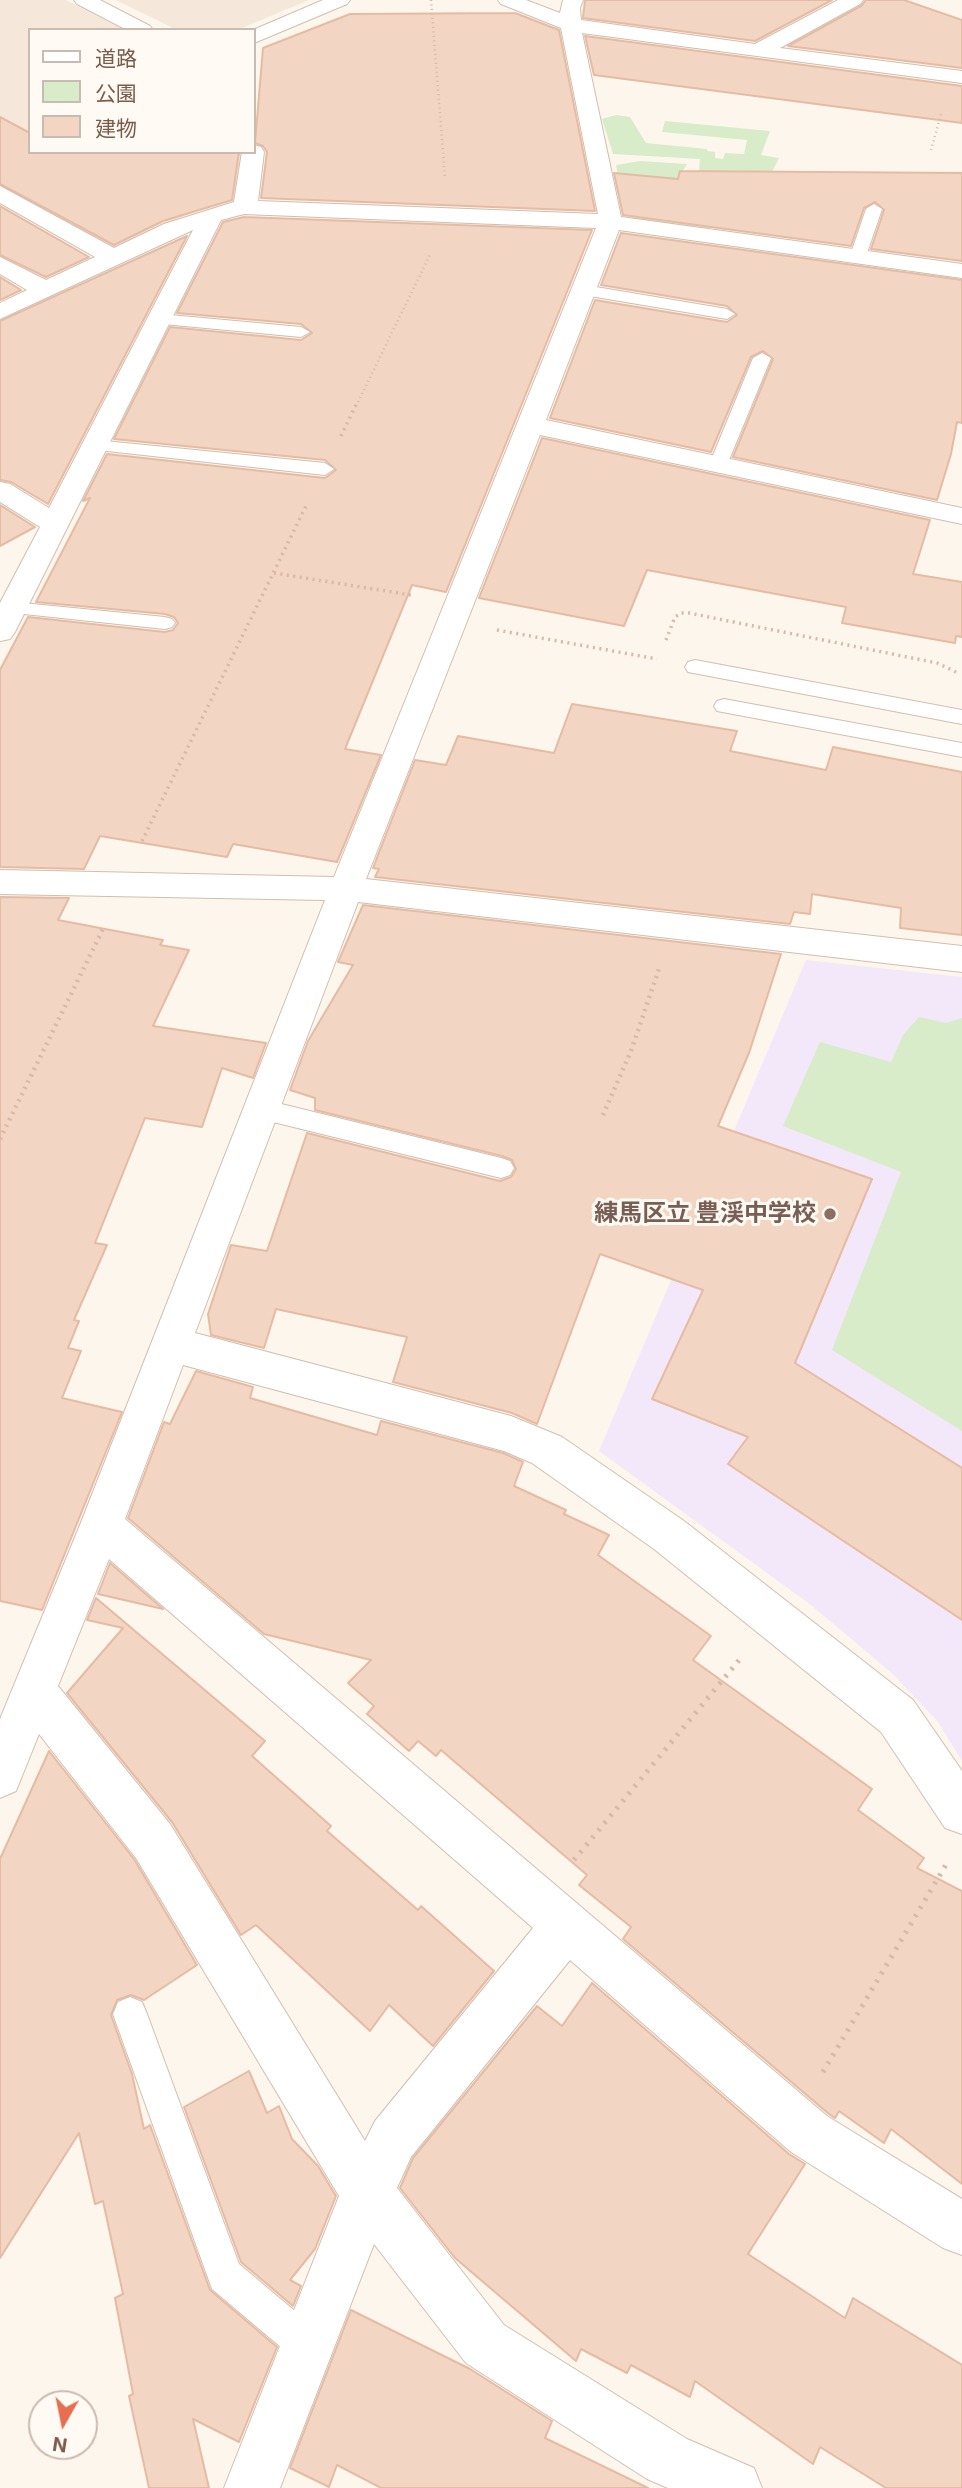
<!DOCTYPE html>
<html>
<head>
<meta charset="utf-8">
<style>
	body { margin:0 }
	#map { position:relative; width:962px; height:2488px; overflow:hidden; background:#fdf6ec; font-family:Inter,"Noto Sans JP",sans-serif }
	canvas { display:block }
	.legend { position:absolute; left:28px; top:28px; width:228px; height:126px; box-sizing:border-box; background:#fffaf3; border:2px solid #cabbb1; margin:0; padding:9px 12px; list-style:none; font-size:21px; color:#7a5c4d }
	.legend li { display:flex; align-items:center; gap:14px; height:35px }
	.legend b { width:35px; border:2px solid #cabbb1 }
	.north { position:absolute; left:28px; top:2390px; width:70px; height:70px; box-sizing:border-box; background:#fffaf3; border:2px solid #cabbb1; border-radius:50%; rotate:189deg; font-size:19px; font-weight:700; line-height:28px; text-align:center; color:#7a5c4d }
	.north::after { content:''; display:block; margin:auto; width:24px; height:32px; background:#e76f51; clip-path:polygon(50% 0,100% 100%,50% 72%,0 100%) }
</style>
</head>
<body>
<div id="map">
<canvas width="962" height="2488"></canvas>
<ul class="legend">
<li><b style="height:9px;background:#fff"></b>道路</li>
<li><b style="height:19px;background:#d8ecc9"></b>公園</li>
<li><b style="height:19px;background:#f3d5c3"></b>建物</li>
</ul>
<div class="north">N</div>
</div>
<script>
const g = document.querySelector('canvas').getContext('2d');
g.lineJoin = 'round';
function paint(path, color) { g.fillStyle = color; g.fill(path, 'evenodd'); }
const toPath = rows => new Path2D(rows.map(r => 'M' + r).join(''));
function trace(path, color, width, dash) { g.strokeStyle = color; g.lineWidth = width; g.lineCap = dash ? 'butt' : 'round'; g.setLineDash(dash || []); g.stroke(path); }
function write(font, color, halo, rows, align = 'center') {
  g.font = font + ' Inter,"Noto Sans JP",sans-serif'; g.lineWidth = 6; g.setLineDash([]); g.textBaseline = 'middle'; g.strokeStyle = halo; g.fillStyle = color; for (const [text, x, y, turn = 0] of rows) {
    g.save(); g.translate(x, y); g.rotate((+turn || 0) * Math.PI / 180); g.textAlign = isNaN(turn) ? turn : align; if (halo) g.strokeText(text, 0, 0); g.fillText(text, 0, 0); g.restore();
  }
}
const residential = toPath([
	[0,0,66,0,124,30,30,30,30,152,246,152,242,189,111,250,0,187],
	[116,0,309,0,237,30,177,30]
]);
const education = toPath([
	[806,960,962,977,962,1761,938,1722,893,1674,811,1605,599,1451]
]);
const green = toPath([
	[616,115,630,117,646,143,707,149,707,151,715,152,715,158,723,159,725,153,744,154,747,140,662,132,665,121,770,131,761,155,779,158,766,184,712,220,708,230,633,219,624,211,616,165,640,161,687,164,678,179,637,201,702,173,699,170,700,159,613,154,602,119],
	[919,1017,946,1023,962,1018,962,1431,832,1350,901,1172,783,1126,820,1042,891,1062,903,1035]
]);
const building = toPath([
	[585,0,832,0,755,41,583,18,585,0],
	[866,0,904,0,962,20,962,68,788,46,861,6,866,0],
	[515,13,559,30,595,211,261,198,267,152,263,146,255,143,263,48,350,14,515,13],
	[585,36,962,86,962,123,594,75,585,36],
	[0,117,30,133,30,152,239,152,232,200,163,221,114,245,0,184,0,117],
	[680,171,962,173,962,261,871,249,884,210,875,202,864,208,851,246,623,215,614,173,678,179,680,171],
	[0,206,89,257,46,277,0,255,0,206],
	[244,217,592,230,446,592,412,585,345,749,381,755,337,862,233,844,227,857,100,836,84,869,0,867,0,670,28,617,165,632,173,630,178,623,174,617,165,614,36,602,90,498,83,501,107,454,325,478,336,470,325,460,114,439,170,327,301,340,312,333,301,324,177,313,223,222,244,217],
	[621,233,962,280,962,423,957,422,951,454,937,500,733,457,773,359,763,351,751,357,711,452,550,418,595,300,727,322,737,315,727,306,601,285,621,233],
	[187,236,48,504,11,482,0,480,0,321,187,236],
	[0,277,21,290,0,300,0,277],
	[542,438,930,520,913,574,962,582,962,637,956,636,955,643,842,623,846,607,647,570,624,626,479,598,542,438],
	[0,505,35,527,0,546,0,505],
	[572,704,737,731,730,751,826,770,833,747,962,772,962,935,900,928,901,908,812,894,810,914,794,912,790,924,375,877,379,869,373,868,415,760,446,765,458,736,554,753,572,704],
	[0,897,69,898,58,920,163,940,160,945,189,950,153,1026,266,1043,253,1078,222,1068,202,1127,145,1118,95,1243,107,1245,74,1320,79,1321,68,1348,81,1351,62,1398,122,1412,42,1610,0,1601,0,897],
	[363,905,781,954,749,1053,718,1126,872,1179,795,1363,962,1468,962,1620,728,1464,748,1437,652,1399,703,1290,600,1254,537,1424,512,1413,393,1382,407,1337,276,1309,264,1348,211,1335,208,1314,231,1245,267,1251,307,1133,500,1181,511,1177,516,1169,512,1160,502,1156,315,1110,315,1098,290,1090,308,1041,353,965,338,962,363,905],
	[196,1371,253,1387,250,1398,377,1435,381,1421,503,1453,523,1462,514,1486,566,1510,564,1514,609,1535,598,1555,711,1636,693,1660,872,1789,858,1810,924,1858,917,1868,962,1891,962,2184,891,2129,884,2143,839,2111,835,2118,829,2114,623,1939,631,1927,579,1885,587,1875,441,1750,436,1756,418,1741,409,1751,367,1714,374,1706,348,1683,371,1660,264,1634,128,1518,164,1422,170,1424,196,1371],
	[110,1563,163,1609,98,1594,110,1563],
	[96,1598,265,1741,252,1756,331,1826,327,1831,418,1910,421,1906,494,1971,433,2046,389,2005,370,2031,256,1925,241,1935,172,1822,67,1693,123,1628,87,1620,96,1598],
	[49,1751,134,1859,197,1965,144,2000,131,1995,117,2000,111,2015,132,2074,144,2129,150,2125,210,2290,277,2347,239,2442,193,2419,209,2488,149,2488,129,2396,133,2394,115,2298,123,2294,103,2201,95,2204,79,2133,0,2258,0,1859,49,1751],
	[592,1983,789,2154,805,2164,748,2254,845,2318,853,2298,962,2365,962,2488,886,2488,820,2447,813,2464,695,2381,690,2397,631,2365,627,2373,581,2349,576,2361,455,2258,400,2188,413,2158,537,2006,562,2026,592,1983],
	[249,2071,267,2113,279,2106,292,2139,318,2166,336,2196,315,2249,290,2280,301,2286,293,2306,241,2262,184,2107,249,2071],
	[351,2310,470,2369,552,2421,545,2438,648,2488,381,2488,337,2465,329,2487,290,2468,351,2310]
]);
const pathFar3 = toPath([
	[431,0,445,178],
	[931,150,942,111],
	[356,406,430,255]
]);
const pathFar2 = toPath([
	[341,436,356,405],
	[274,573,411,595],
	[497,630,657,659],
	[666,640,675,617,681,613,689,613,937,663,958,673],
	[142,841,306,506]
]);
const pathFar1 = toPath([
	[603,1115,631,1051,659,969],
	[0,1139,103,929]
]);
const path = toPath([
	[574,1860,740,1659],
	[823,2072,947,1863]
]);
const service = toPath([
	[874,204,882,209,866,256,864,259,852,259,850,256,866,209,874,204],
	[584,285,727,309,735,314,727,319,578,294,576,290,578,286,584,285],
	[159,314,301,327,310,332,301,337,153,323,151,319,153,315,159,314],
	[762,353,771,358,727,465,718,471,711,469,709,465,753,358,762,353],
	[95,440,325,463,334,469,325,475,89,449,86,445,95,440],
	[12,602,165,617,172,619,175,623,172,627,165,629,5,612,2,608,5,604,12,602],
	[695,660,962,710,962,724,688,672,685,667,688,662,695,660],
	[724,699,962,743,962,757,717,711,714,706,717,701,724,699],
	[261,1099,501,1158,510,1161,514,1168,510,1175,501,1178,261,1119,252,1116,249,1109,252,1102,261,1099],
	[130,1997,142,2002,147,2014,239,2264,321,2333,327,2346,321,2359,308,2365,295,2359,212,2289,113,2014,118,2002,130,1997]
]);
const minor = toPath([
	[74,0,100,0,150,26,153,30,127,30,77,4,74,0],
	[323,0,350,0,347,4,254,43,253,30,323,0],
	[498,0,526,0,560,13,563,0,583,0,580,8,581,20,755,44,838,0,863,0,860,4,780,48,962,71,962,83,582,33,621,217,962,264,962,278,619,230,546,420,962,508,962,524,540,435,366,879,962,946,962,972,358,902,195,1333,511,1416,562,1437,684,1521,913,1700,962,1771,962,1834,945,1828,881,1732,654,1549,532,1463,504,1451,183,1365,125,1519,827,2116,962,2199,962,2255,943,2248,791,2152,570,1960,411,2157,397,2188,504,2325,687,2439,754,2468,762,2488,668,2488,647,2479,466,2363,374,2244,280,2488,224,2488,339,2196,136,1858,39,1734,16,1791,0,1798,0,1719,80,1525,325,900,0,894,0,870,334,877,596,228,244,214,221,220,15,632,10,639,0,641,0,603,40,527,0,502,0,482,10,484,49,508,193,230,0,319,0,303,27,290,0,274,0,257,46,280,95,257,0,203,0,186,114,248,164,224,234,202,242,152,254,152,254,145,261,147,264,152,258,201,598,214,561,28,501,4,498,0],
	[109,1559,533,1928,375,2121,365,2141,170,1824,58,1686,109,1559]
]);
const markers = [
	[830,1214,7,"#8d6e63"]
];
const educationNames = [
	["練馬区立 豊渓中学校",816,1214]
];
paint(residential, '#f5e8da');
paint(education, '#f3e8fa');
paint(green, '#d8ecc9');
paint(building, '#f3d5c3');
trace(building, '#e6bba3', 2);
trace(service, '#d1beb0', 2);
trace(minor, '#d1beb0', 2);
trace(pathFar3, '#d9b8a5', 2.5, [1, 3.5]);
trace(pathFar2, '#d9b8a5', 3.5, [2, 4.5]);
trace(pathFar1, '#d9b8a5', 4.5, [2, 5]);
trace(path, '#d9b8a5', 5, [2.5, 7]);
paint(service, '#fff');
paint(minor, '#fff');
for (const [x, y, r, color] of markers) { const dot = new Path2D(); dot.arc(x, y, r, 0, 2 * Math.PI); g.fillStyle = color; g.fill(dot); trace(dot, '#fffaf3', 2.5); }
write('bold 24px', '#785e54', '#fffaf3', educationNames, 'right');
</script>
</body>
</html>
